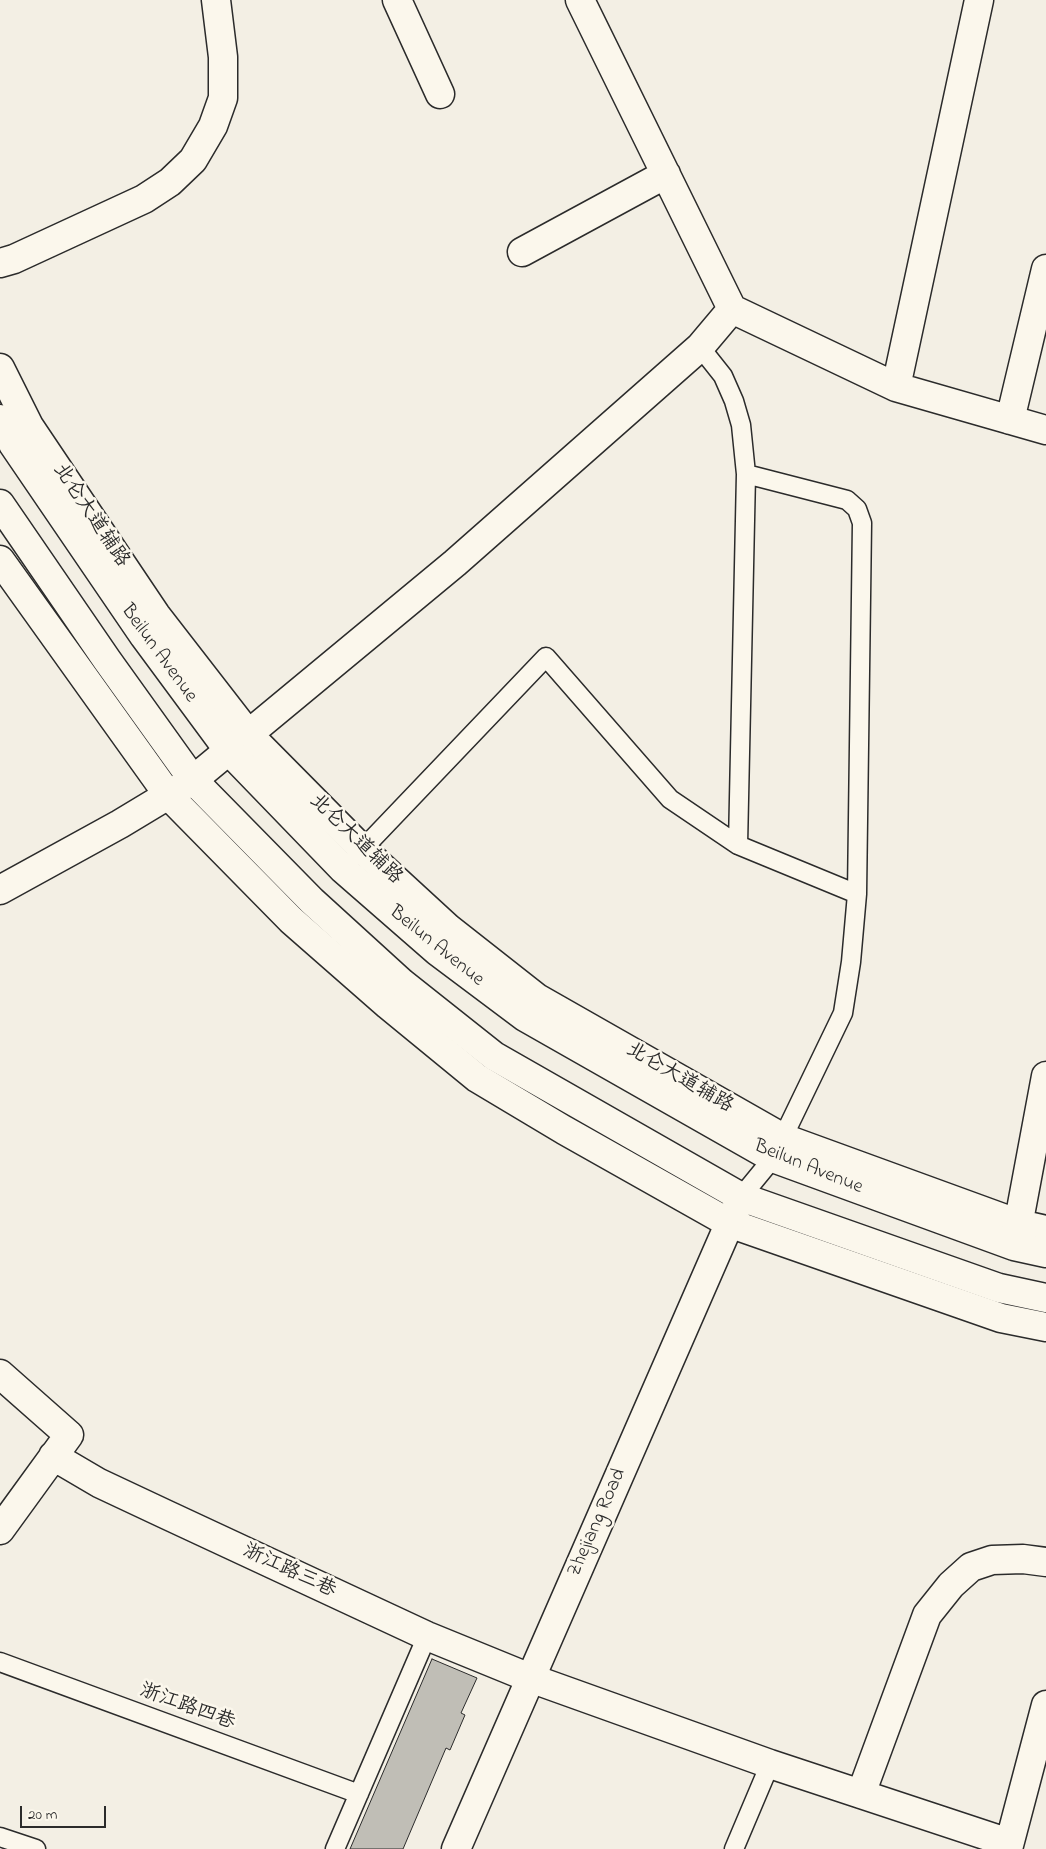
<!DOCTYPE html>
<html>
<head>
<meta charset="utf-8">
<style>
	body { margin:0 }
	#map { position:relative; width:1046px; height:1849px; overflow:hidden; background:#f3efe4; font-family:"Indie Flower",sans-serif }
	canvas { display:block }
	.scale { position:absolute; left:20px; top:1806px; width:86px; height:22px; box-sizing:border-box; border:2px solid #2b2b2b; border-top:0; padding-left:6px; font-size:15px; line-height:18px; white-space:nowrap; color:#2b2b2b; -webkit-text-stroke:4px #fbf7ec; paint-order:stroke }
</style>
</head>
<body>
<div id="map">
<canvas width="1046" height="1849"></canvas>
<div class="scale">20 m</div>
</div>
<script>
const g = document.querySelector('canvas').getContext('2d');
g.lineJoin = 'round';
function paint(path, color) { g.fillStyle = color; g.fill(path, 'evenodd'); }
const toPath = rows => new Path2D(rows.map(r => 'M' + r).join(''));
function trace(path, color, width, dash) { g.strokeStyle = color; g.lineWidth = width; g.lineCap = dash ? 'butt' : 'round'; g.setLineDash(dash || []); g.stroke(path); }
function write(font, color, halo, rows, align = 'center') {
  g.font = font + ' "Indie Flower","LXGW WenKai TC",sans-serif'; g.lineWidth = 5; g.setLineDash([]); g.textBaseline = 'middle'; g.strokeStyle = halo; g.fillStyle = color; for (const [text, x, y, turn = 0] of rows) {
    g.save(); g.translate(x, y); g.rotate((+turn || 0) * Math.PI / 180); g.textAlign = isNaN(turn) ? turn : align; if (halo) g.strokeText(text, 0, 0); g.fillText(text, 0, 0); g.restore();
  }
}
const building = toPath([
	[432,1659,477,1678,461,1713,465,1715,450,1750,446,1748,403,1849,350,1849,432,1659]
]);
const lane = toPath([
	[700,347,723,376,734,401,741,425,746,474,738,845],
	[356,856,546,657,670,799,738,845,857,894],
	[741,1197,773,1158,843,1013,851,962,857,894,862,523,857,509,847,500,746,474],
	[0,1662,359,1794],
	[0,1837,36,1849],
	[335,1849,427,1636],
	[734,1849,770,1764]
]);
const street = toPath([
	[397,0,440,94],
	[580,0,732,309],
	[522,252,666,174],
	[0,263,14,259,144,199,170,182,193,160,213,126,223,98,223,57,216,0],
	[0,368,29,426,156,615,249,735,362,849,448,928,537,998,783,1138,1019,1224,1046,1230],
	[896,387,979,0],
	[1010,420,1046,269],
	[0,560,169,796,291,920,388,1005,477,1078,564,1130,729,1223,1001,1318,1046,1327],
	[193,780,455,563,700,347,732,309,896,387,1046,430],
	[1015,1242,1046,1076],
	[0,1374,69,1435,0,1530],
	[53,1456,99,1483,165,1514,427,1636,530,1678,770,1764,1009,1843],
	[861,1794,927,1615,951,1585,971,1567,992,1560,1023,1559,1046,1562],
	[1008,1849,1046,1705]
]);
const secondary = toPath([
	[0,419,13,444,144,636,229,751,343,869,437,951,525,1017,773,1158,1014,1246,1046,1253],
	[0,504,107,660,193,780,312,901,402,983,494,1056,741,1197,999,1288,1046,1298],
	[0,890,120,824,193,780],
	[456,1849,741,1197]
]);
const streetNames = [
	["北仑大道辅路",90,516,56],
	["Beilun Avenue",158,654,54],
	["北仑大道辅路",355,840,44],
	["Beilun Avenue",436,947,39],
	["北仑大道辅路",679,1079,30],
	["Beilun Avenue",808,1168,22],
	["Zhejiang Road",598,1523,-66],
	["浙江路三巷",289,1572,25],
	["浙江路四巷",187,1708,20]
];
paint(building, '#c0beb6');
trace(building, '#2b2b2b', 1);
trace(lane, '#2b2b2b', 21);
trace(street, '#2b2b2b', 31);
trace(secondary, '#2b2b2b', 31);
trace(lane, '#fbf7ec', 18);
trace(street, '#fbf7ec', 28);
trace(secondary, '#fbf7ec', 28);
write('20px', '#2b2b2b', '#fbf7ec', streetNames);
</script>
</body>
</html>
